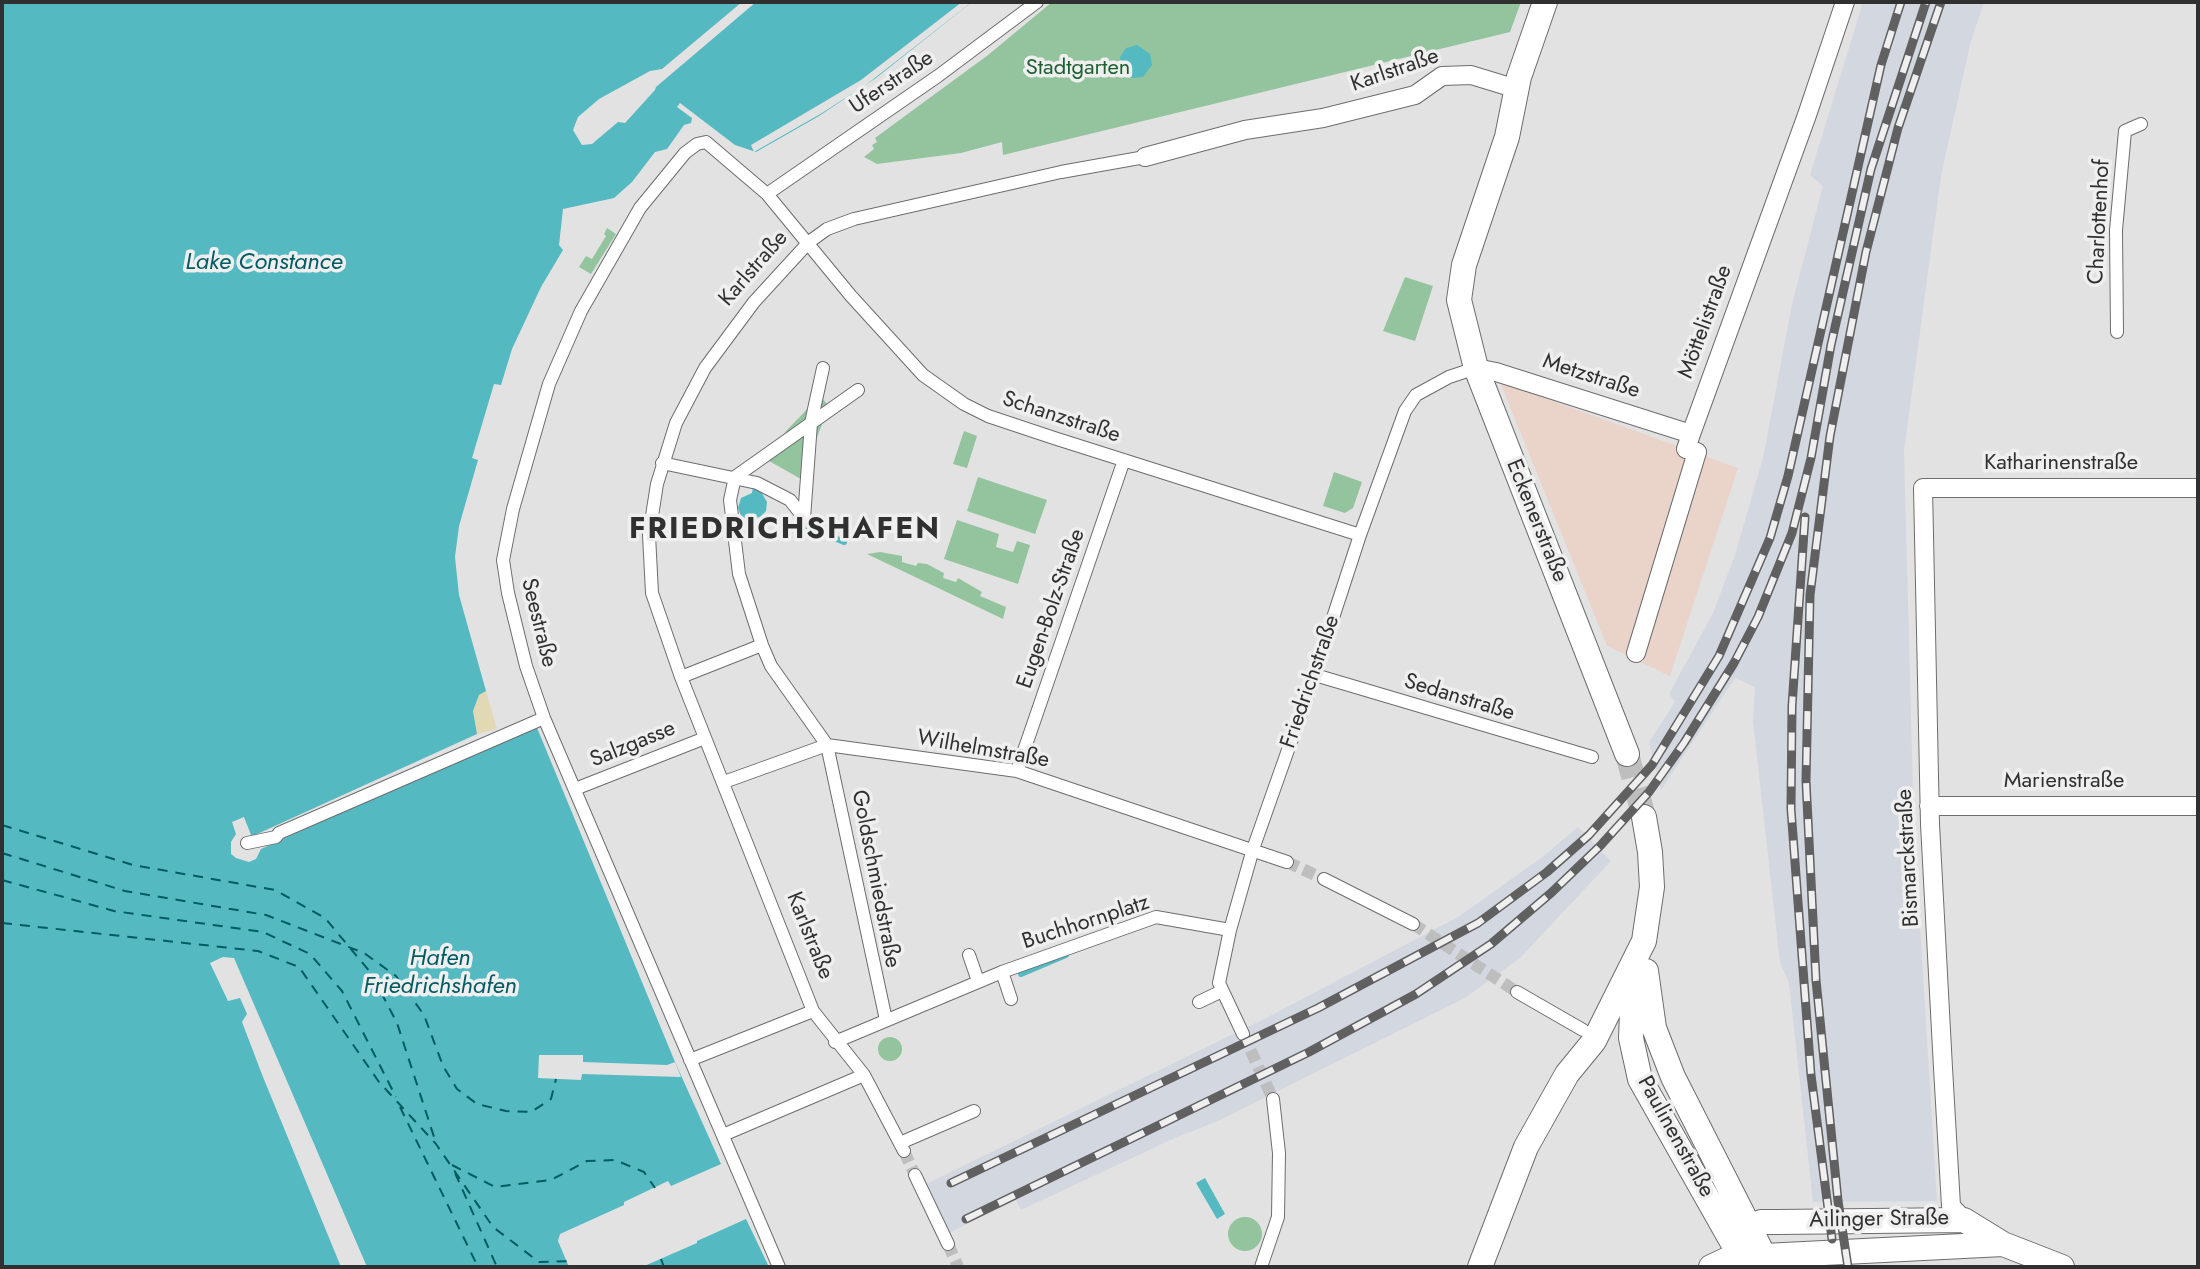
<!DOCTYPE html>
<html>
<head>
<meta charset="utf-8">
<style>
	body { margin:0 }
	#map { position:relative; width:2200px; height:1269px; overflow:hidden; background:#e2e2e3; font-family:Jost,sans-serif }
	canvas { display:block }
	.frame { position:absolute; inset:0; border:4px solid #303030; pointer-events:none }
</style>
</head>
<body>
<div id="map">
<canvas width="2200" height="1269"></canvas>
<div class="frame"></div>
</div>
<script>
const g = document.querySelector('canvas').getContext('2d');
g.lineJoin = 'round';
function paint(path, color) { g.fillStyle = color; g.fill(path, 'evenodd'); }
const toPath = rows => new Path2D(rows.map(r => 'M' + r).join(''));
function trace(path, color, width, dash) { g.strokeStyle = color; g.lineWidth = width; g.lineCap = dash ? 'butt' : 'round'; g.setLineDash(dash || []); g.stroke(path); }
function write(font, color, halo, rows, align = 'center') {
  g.font = font + ' Jost,sans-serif'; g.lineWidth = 7; g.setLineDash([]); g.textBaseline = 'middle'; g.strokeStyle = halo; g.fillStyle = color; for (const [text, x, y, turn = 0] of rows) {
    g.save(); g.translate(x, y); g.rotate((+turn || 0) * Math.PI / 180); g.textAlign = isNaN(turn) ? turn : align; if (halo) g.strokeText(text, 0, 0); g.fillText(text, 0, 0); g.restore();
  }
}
const commercial = toPath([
	[1500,382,1738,468,1670,676,1607,646]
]);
const built = toPath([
	[1863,2,1984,2,1971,41,1941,176,1904,451,1914,829,1937,1201,1813,1202,1789,983,1780,962,1753,722,1755,687,1735,678,1661,790,1649,742,1675,702,1669,694,1713,613,1735,555,1763,458,1792,304,1823,186,1810,175],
	[1578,827,1611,861,1520,958,1465,998,1218,1121,1177,1137,1021,1210,1016,1200,949,1233,926,1184,1268,1017,1458,917,1544,856]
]);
const green = toPath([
	[1052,2,1521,2,1510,32,1003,155,1002,142,961,153,877,164,864,157,874,149,872,145,877,142,875,138,988,55],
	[607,228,616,234,591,274,579,267,586,256,592,259,606,236,604,234],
	[1405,277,1433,286,1415,341,1383,331],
	[820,396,829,406,801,479,769,461,786,431],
	[964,431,977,436,967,468,953,464],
	[1334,472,1362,482,1353,508,1345,513,1323,506],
	[978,477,1047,500,1035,534,967,511],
	[957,520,999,534,996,547,1013,552,1017,541,1030,545,1018,584,944,559],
	[880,552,902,556,902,562,916,566,918,563,927,564,944,573,943,578,956,582,958,578,982,592,980,596,1006,607,1003,619,867,554],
	'878 1049a12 12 0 1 1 24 0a12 12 0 1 1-24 0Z',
	'1228 1234a17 17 0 1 1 34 0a17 17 0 1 1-34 0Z'
]);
const sand = toPath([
	[486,691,497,729,477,734,473,711,479,695]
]);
const water = toPath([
	[2,2,742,2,662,69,650,71,599,99,578,117,573,130,582,145,592,144,618,122,625,123,655,90,656,87,756,2,972,2,876,78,819,116,756,152,735,145,680,103,677,107,692,118,691,123,684,125,667,149,655,152,632,182,614,198,563,209,559,245,563,250,541,287,512,349,501,385,494,384,472,458,478,460,459,526,455,557,459,595,486,691,479,695,473,711,477,734,255,835,251,835,244,817,232,822,236,834,231,842,231,854,236,858,249,862,256,859,261,849,535,723,675,1062,721,1164,671,1186,668,1181,624,1202,624,1205,560,1234,558,1241,569,1267,367,1267,234,958,223,957,210,963,228,1001,240,998,247,1014,242,1022,263,1077,341,1267,2,1267],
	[1137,45,1150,54,1152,65,1143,77,1132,78,1122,72,1120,57,1126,48],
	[753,487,760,490,767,502,766,511,760,517,753,518,752,523,741,516,738,508,741,498,752,493],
	[1205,1178,1225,1214,1217,1219,1196,1183],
	[746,1219,769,1267,642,1267,697,1243,697,1241]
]);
const pier = toPath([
	[962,2,972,2,867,84,822,113,754,152,751,145,861,80],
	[539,1055,583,1055,583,1062,667,1065,675,1062,681,1077,582,1074,581,1080,538,1078]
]);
const stream = toPath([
	[804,525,844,542],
	[1021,974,1066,955]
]);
const ferry = toPath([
	[2,825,133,865,275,890,325,918,371,973,397,1023,436,1143],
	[2,853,125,891,266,915,364,953,396,976,424,1015,443,1066,457,1089,477,1104,506,1111,531,1112,551,1099,556,1079],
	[2,880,114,911,263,932,310,954,342,991,396,1097],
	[2,923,258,951,299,967,379,1082,436,1144,493,1227,539,1262,574,1261],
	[400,1107,478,1267],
	[452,1165,495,1187,551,1180,587,1161,615,1160,644,1172,655,1188],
	[455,1173,497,1267],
	[661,1259,664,1267]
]);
const pedestrianTunnel = toPath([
	[1287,862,1324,879],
	[1413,924,1517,992],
	[1243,1034,1273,1099],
	[904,1151,915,1175],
	[948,1244,958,1267]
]);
const secondaryTunnel = toPath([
	[1627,754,1644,817]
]);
const pedestrian = toPath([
	[767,194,938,76,1037,2],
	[2117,332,2116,230,2125,131,2141,124],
	[858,390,735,477,730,500,739,574,762,645,771,666,827,745,1017,771,1287,862],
	[662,463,757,483,790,500,804,518],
	[804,518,811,423,823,368],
	[1315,675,1592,757],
	[681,677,762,645],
	[1017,771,1124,460],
	[724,782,827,745,886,1020],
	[575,789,705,738],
	[247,843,276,837,279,833,544,718],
	[1324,879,1413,924],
	[969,955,978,981],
	[1002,972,1011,999],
	[1517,992,1583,1030],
	[1199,1002,1222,991],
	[1243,1034,1219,983,1230,930,1253,849,1312,682,1360,535,1405,411,1416,395,1449,377,1476,368],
	[835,1042,1002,972,1156,917,1230,930],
	[690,1060,813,1011],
	[723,1135,864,1075],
	[900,1143,974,1111],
	[904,1151,864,1075,813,1011,681,677,652,593,649,535,657,484,676,423,705,368,754,302,809,242,827,229,854,219,1061,172,1145,157],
	[915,1175,948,1244],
	[779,1267,544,718,526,666,508,593,503,560,513,509,549,384,581,311,640,208,685,153,697,144,706,142,767,194,851,296,923,375,964,404,988,416,1054,438,1360,535],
	[1261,1267,1278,1217,1279,1153,1273,1099]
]);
const minor = toPath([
	[1145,157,1245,130,1323,118,1415,95,1442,76,1471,75,1517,89],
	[1476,368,1496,372,1691,434],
	[1636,653,1697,452,1686,449,1691,434,1807,115,1845,2],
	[1929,806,2198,806],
	[1964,1220,1951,1206,1943,1068,1930,824,1923,488,2198,488]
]);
const secondary = toPath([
	[1545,2,1519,77,1507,137,1464,265,1459,300,1476,368,1627,754],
	[1646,971,1654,1028,1673,1077,1764,1256],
	[1637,972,1633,988,1631,1038,1640,1079,1739,1254],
	[1749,1227,1761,1222,1777,1222,1964,1220,2003,1244,2062,1267],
	[1480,1267,1526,1147,1567,1074,1594,1041,1644,941,1652,887,1650,852,1644,817],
	[1711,1267,1739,1254,1764,1256,2003,1244]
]);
const primary = toPath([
	[1739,1254,1748,1267]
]);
const rail = toPath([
	[1805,517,1792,706,1791,809,1811,1075,1832,1239],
	[951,1183,1318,1008,1478,923,1547,872,1589,835,1652,765,1719,656,1770,538,1788,476,1881,65,1901,2],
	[966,1219,1309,1052,1416,994,1491,944,1551,893,1600,846,1649,792,1684,743,1734,663,1758,617,1792,533,1811,458,1831,345,1871,169,1926,2],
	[1848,1267,1838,1201,1816,980,1806,781,1810,595,1830,436,1866,252,1898,128,1941,2]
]);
const parkNames = [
	["Stadtgarten",1078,69]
];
const streetNames = [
	["Karlstraße",1395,71,-19],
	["Uferstraße",892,83,-34],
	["Charlottenhof",2100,222,-87],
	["Karlstraße",754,269,-49],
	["Möttelistraße",1706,322,-70],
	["Metzstraße",1591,377,18],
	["Schanzstraße",1061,418,18],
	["Katharinenstraße",2061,464],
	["Eckenerstraße",1536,521,68],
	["Eugen-Bolz-Straße",1052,609,-71],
	["Seestraße",538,623,76],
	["Friedrichstraße",1311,682,-71],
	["Sedanstraße",1459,698,17],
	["Salzgasse",633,745,-22],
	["Wilhelmstraße",983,750,10],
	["Marienstraße",2064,782],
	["Bismarckstraße",1909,858,-93],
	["Goldschmiedstraße",875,879,79],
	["Buchhornplatz",1086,923,-18],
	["Karlstraße",809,936,68],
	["Paulinenstraße",1675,1137,61],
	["Ailinger Straße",1879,1220,-1]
];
const waterNames = [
	["Lake Constance",264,263],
	["Hafen",440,959],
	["Friedrichshafen",440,987]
];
const districtNames = [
	["FRIEDRICHSHAFEN",785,531]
];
paint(commercial, '#ead3c8');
paint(built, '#d3d7df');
paint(green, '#94c49d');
paint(sand, '#e2d9b4');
paint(water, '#54b9c1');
paint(pier, '#e2e2e3');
trace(stream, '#54b9c1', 6);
trace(ferry, '#005c62', 2, [10, 8]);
trace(pedestrianTunnel, '#bebebf', 12, [12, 6]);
trace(secondaryTunnel, '#bebebf', 24, [24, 12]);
trace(pedestrian, '#6c6d6d', 14);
trace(minor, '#6c6d6d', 20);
trace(secondary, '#6c6d6d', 26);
trace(primary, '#6c6d6d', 30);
trace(pedestrian, '#fff', 12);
trace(minor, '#fff', 18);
trace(secondary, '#fff', 24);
trace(primary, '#fff', 28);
trace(rail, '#606061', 9);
trace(rail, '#efeff0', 6, [18]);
write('22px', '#1d5f31', '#efeff0', parkNames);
write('22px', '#303030', '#efeff0', streetNames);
write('italic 24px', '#005c62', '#efeff0', waterNames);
g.letterSpacing = '2px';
write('bold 30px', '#303030', '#efeff0', districtNames);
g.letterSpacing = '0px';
</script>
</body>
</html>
